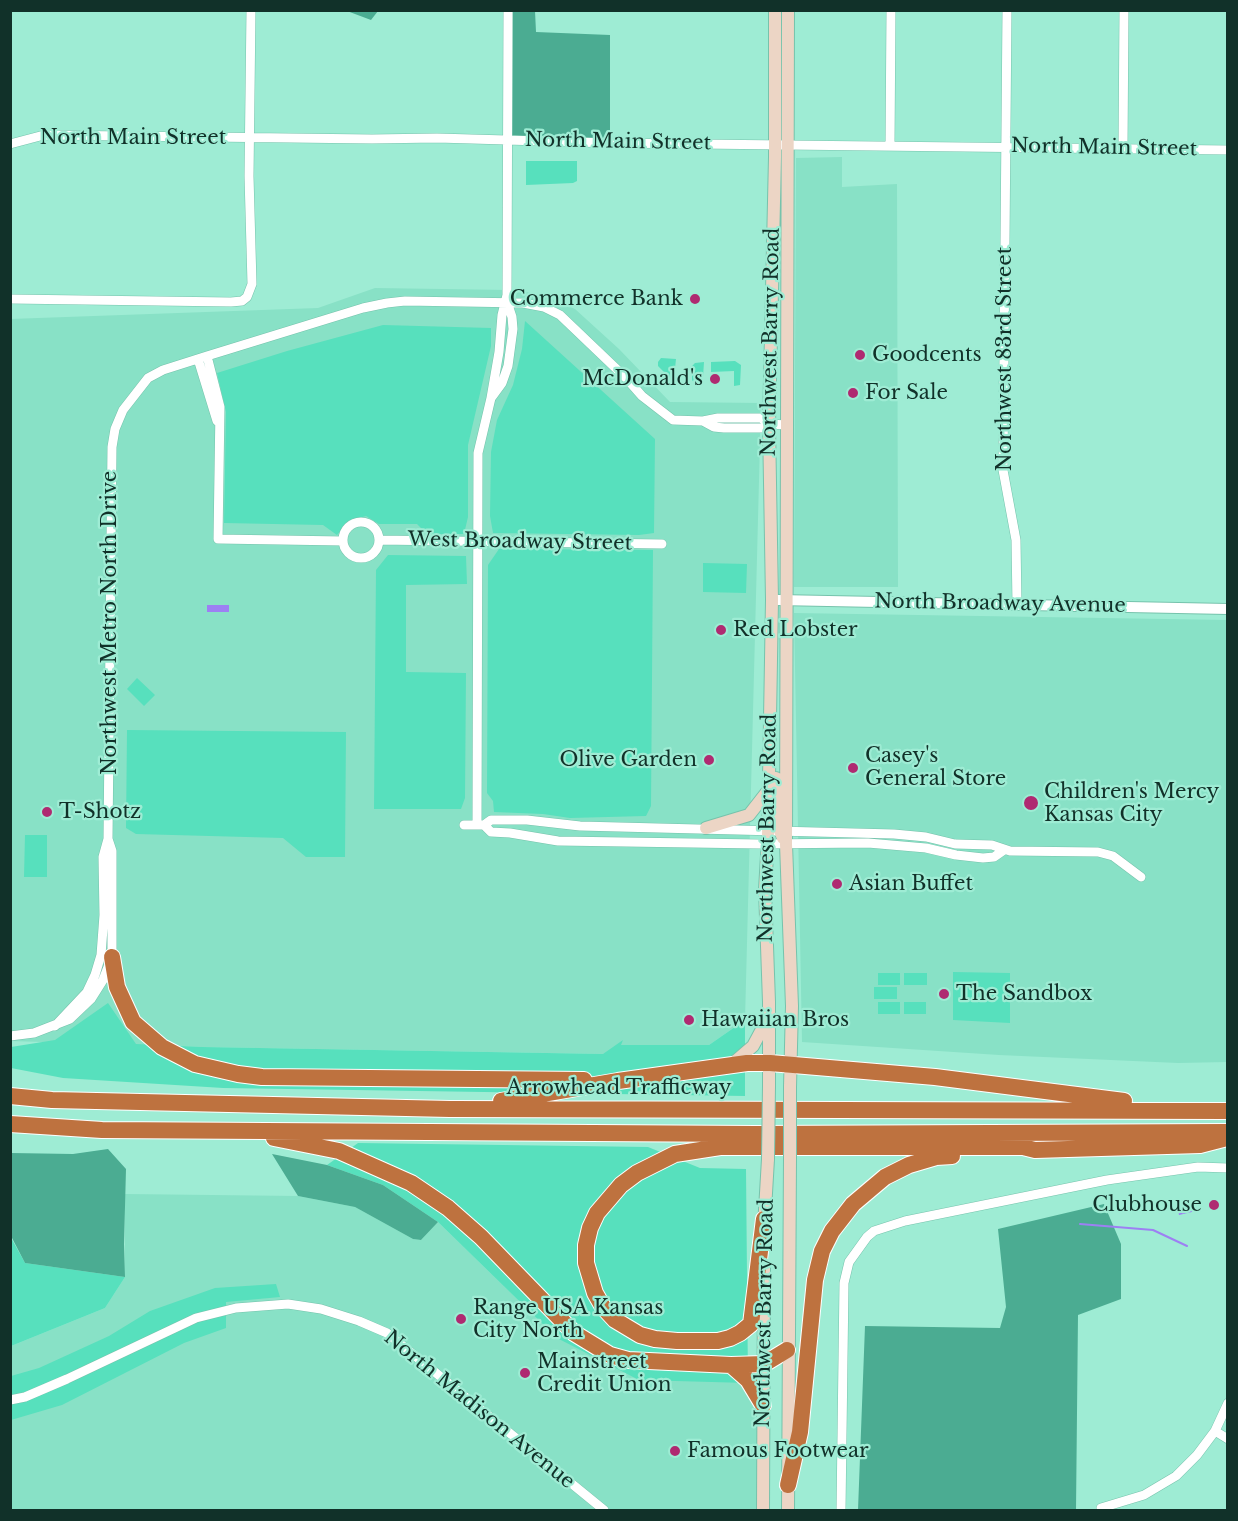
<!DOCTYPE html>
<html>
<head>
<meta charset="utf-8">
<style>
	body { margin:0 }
	#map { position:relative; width:1238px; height:1521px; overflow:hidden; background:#9eecd4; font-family:"Libre Baskerville",serif }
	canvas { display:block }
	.frame { position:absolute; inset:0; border:12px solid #113129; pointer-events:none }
</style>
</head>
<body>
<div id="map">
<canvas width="1238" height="1521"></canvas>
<div class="frame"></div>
</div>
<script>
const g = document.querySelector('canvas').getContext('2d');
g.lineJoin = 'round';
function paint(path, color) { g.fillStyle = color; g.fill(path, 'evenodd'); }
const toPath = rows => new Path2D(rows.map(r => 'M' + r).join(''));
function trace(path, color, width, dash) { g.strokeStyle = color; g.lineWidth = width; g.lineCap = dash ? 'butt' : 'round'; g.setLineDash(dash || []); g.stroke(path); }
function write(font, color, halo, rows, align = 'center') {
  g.font = font + ' "Libre Baskerville",serif'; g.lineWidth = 4.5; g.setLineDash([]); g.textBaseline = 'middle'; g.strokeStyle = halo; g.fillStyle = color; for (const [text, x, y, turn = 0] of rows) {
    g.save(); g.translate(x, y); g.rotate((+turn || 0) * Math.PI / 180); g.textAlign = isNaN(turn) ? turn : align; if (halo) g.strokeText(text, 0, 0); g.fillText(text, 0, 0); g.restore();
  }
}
const built = toPath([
	[842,157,842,187,897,184,898,587,794,587,796,158],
	[375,288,509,290,540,294,575,309,619,349,670,402,761,403,745,1020,709,1045,603,1054,202,1047,11,1041,10,319,318,308],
	[794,613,1227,620,1227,1062,1178,1063,999,1055,802,1042],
	[125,1194,298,1196,355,1207,413,1239,421,1240,438,1222,557,1338,748,1383,763,1405,763,1510,11,1510,11,1346,105,1308,125,1277]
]);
const green = toPath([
	[526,161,577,161,577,181,573,183,526,185],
	[525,321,655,439,654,533,639,535,493,533,490,516,491,452,497,420,513,385,522,349],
	[383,325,491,328,491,346,468,445,468,517,464,534,427,534,417,524,379,524,366,516,349,521,337,535,323,525,224,523,226,412,217,373,287,351],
	[661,358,676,359,674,378,671,379,658,366,658,362],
	[735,361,741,365,740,385,734,386,734,371,711,372,711,362],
	[704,362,703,377,696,377,697,381,702,381,702,385,696,385,692,380,692,366,695,363],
	[499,549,653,550,651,806,646,816,570,818,543,814,494,812,493,801,487,793,488,565],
	[388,555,466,556,467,584,406,585,406,672,466,673,465,798,461,809,374,809,376,570],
	[703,563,747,564,746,593,703,592],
	[137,678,155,695,144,706,127,689],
	[127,730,346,732,345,857,306,857,283,838,136,834,126,828],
	[25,835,47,835,47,877,24,877],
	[953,972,1010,973,1010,1023,953,1020],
	[878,973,900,973,900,985,878,985],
	[904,973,927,973,927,985,904,985],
	[874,987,897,987,897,999,874,999],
	[878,1002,900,1002,900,1014,878,1014],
	[904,1002,926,1002,926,1014,904,1014],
	[108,1003,136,1044,202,1047,603,1054,623,1040,621,1045,709,1045,745,1020,745,1096,223,1088,63,1078,11,1068,11,1047,55,1040],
	[358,1143,648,1147,700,1168,746,1169,748,1383,639,1380,557,1338,438,1222,383,1185,327,1165],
	[10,1236,25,1263,125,1277,105,1308,11,1346],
	[276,1284,280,1297,226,1302,226,1328,184,1343,62,1405,11,1420,11,1376,39,1368,109,1336,150,1311,215,1288]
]);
const forest = toPath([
	[347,11,378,11,371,20],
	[508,11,535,11,536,32,610,35,610,143,509,141],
	[108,1149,126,1169,124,1244,125,1277,25,1263,11,1236,11,1153,73,1154],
	[272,1154,327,1165,383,1185,438,1222,421,1240,413,1239,355,1207,298,1196],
	[1104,1204,1121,1244,1121,1299,1078,1315,1076,1510,858,1510,865,1326,1000,1328,1006,1307,998,1229]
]);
const water = toPath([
	[207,605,229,605,229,612,207,612],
	[1195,1202,1196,1211,1179,1215,1177,1205]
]);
const stream = toPath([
	[1080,1224,1153,1230,1187,1246]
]);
const minor = toPath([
	[1007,10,1003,470,1016,540,1017,605],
	[10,144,44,135,372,139,437,138,610,143,1228,150],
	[890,145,891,10],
	[1123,148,1124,10],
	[10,299,231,302,242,301,247,297,252,284,249,176,251,10],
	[507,302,512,317,513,329,508,366,502,383,491,398,499,352,502,315,507,295,508,10],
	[207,356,220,407,218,539,343,541],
	[198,359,217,421],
	[703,421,714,427,724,428,763,428,769,424,787,425],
	'343 540a18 18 0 1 1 36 0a18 18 0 1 1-36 0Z',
	[379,540,662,544],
	[464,825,484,825,491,820,527,820,580,826,894,834,926,837,955,844,992,845,1010,851,1098,852,1113,856,1141,877],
	[477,825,478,453,491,398],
	[484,825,491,832,510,833,558,841,759,844,868,843,926,848,956,855,983,858,994,857,1004,850],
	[55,1026,87,992,95,975,101,955,104,915,103,857,108,839,112,447,115,429,123,410,148,378,163,370,207,356,363,308,387,303,405,301,523,303,544,307,560,315,627,379,642,396,673,420,703,421,718,418,761,418,769,424],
	[10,1036,34,1033,70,1019,91,999,103,980,112,957,112,851,108,839],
	[10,1400,25,1397,67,1379,196,1318,236,1308,288,1304,321,1309,359,1321,387,1333,604,1510],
	[1215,1431,1228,1439],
	[1101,1508,1144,1495,1176,1476,1197,1455,1215,1431,1228,1403],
	[841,1510,844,1283,849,1262,867,1237,874,1231,905,1221,1107,1180,1198,1167,1228,1168]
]);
const tertiary = toPath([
	[778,600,1228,609]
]);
const secondary = toPath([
	[788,10,786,844,792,1006,790,1087],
	[776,778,778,826,783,838],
	[706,828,749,815,767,792],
	[731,1065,753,1046,768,1018],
	[769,1086,769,1002,765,890,768,838,772,600,769,424,775,157,775,10],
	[764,1227,768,1159],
	[763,1510,764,1268],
	[788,1510,790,1157]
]);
const motorway = toPath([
	[112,957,117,987,133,1022,162,1047,195,1064,238,1074,262,1077,584,1080],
	[10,1096,52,1100,450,1109,1228,1111],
	[501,1101,618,1081,747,1063,770,1063,935,1077,1124,1101],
	[10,1124,102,1130,755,1134,1228,1132],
	[274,1138,339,1151,411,1183,448,1208,481,1237,574,1333,610,1355,628,1360,731,1365,764,1364,787,1350],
	[764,1219,751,1324,740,1333,730,1338,718,1341,677,1341,655,1339,640,1335,615,1320,603,1307,595,1293,586,1263,586,1245,590,1228,597,1213,621,1185,637,1173,675,1154,720,1147,1023,1147,1035,1150,1200,1145,1227,1138],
	[731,1365,748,1380,763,1405],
	[788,1485,800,1432,815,1280,822,1251,832,1231,853,1204,885,1177,909,1165,936,1157,952,1156]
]);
const secondaryBridge = toPath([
	[790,1157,790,1087],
	[768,1159,769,1086]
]);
const markers = [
	[695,299,6,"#af2a71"],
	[860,355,6,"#af2a71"],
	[715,379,6,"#af2a71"],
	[853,393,6,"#af2a71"],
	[721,630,6,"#af2a71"],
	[709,760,6,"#af2a71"],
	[853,768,6,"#af2a71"],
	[1031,803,8,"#af2a71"],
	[47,812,6,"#af2a71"],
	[837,884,6,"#af2a71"],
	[944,994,6,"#af2a71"],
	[689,1020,6,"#af2a71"],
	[1214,1205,6,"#af2a71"],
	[461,1319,6,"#af2a71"],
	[525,1373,6,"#af2a71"],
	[675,1451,6,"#af2a71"]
];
const streetNames = [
	["North Main Street",133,138],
	["North Main Street",618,142,1],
	["North Main Street",1104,148,1],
	["Northwest Barry Road",771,342,-89],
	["Northwest 83rd Street",1005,359,-90],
	["West Broadway Street",520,542,1],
	["North Broadway Avenue",1000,604,1],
	["Northwest Metro North Drive",110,623,-90],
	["Northwest Barry Road",768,828,-89],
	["Arrowhead Trafficway",619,1088],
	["Northwest Barry Road",765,1313,-89],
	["North Madison Avenue",479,1410,39]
];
const poiNames = [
	["Commerce Bank",683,299,"right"],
	["Goodcents",872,355],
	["McDonald's",703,379,"right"],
	["For Sale",865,393],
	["Red Lobster",733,630],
	["Casey's",865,756],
	["General Store",865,779],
	["Olive Garden",697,760,"right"],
	["Children's Mercy",1044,792],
	["Kansas City",1044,815],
	["T-Shotz",59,812],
	["Asian Buffet",849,884],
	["The Sandbox",956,994],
	["Hawaiian Bros",701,1020],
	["Clubhouse",1202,1205,"right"],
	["Range USA Kansas",473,1308],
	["City North",473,1331],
	["Mainstreet",537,1362],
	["Credit Union",537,1385],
	["Famous Footwear",687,1451]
];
paint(built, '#88e1c6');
paint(green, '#57e0bd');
paint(forest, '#4bac92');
paint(water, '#9d80f3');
trace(stream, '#9d80f3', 2);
trace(minor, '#76c3ac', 10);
trace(tertiary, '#76c3ac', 12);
trace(secondary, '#76c3ac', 14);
trace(motorway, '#fff', 18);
trace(minor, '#fff', 9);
trace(tertiary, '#fff', 10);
trace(secondary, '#ecd5c5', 12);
trace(motorway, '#be723f', 16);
trace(secondaryBridge, '#76c3ac', 14, []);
trace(secondaryBridge, '#ecd5c5', 12);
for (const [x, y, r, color] of markers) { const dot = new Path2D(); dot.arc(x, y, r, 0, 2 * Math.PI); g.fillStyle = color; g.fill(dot); trace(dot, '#9eecd4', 2); }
write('20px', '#113129', '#9eecd4', streetNames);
write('20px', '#113129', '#9eecd4', poiNames, 'left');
</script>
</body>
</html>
